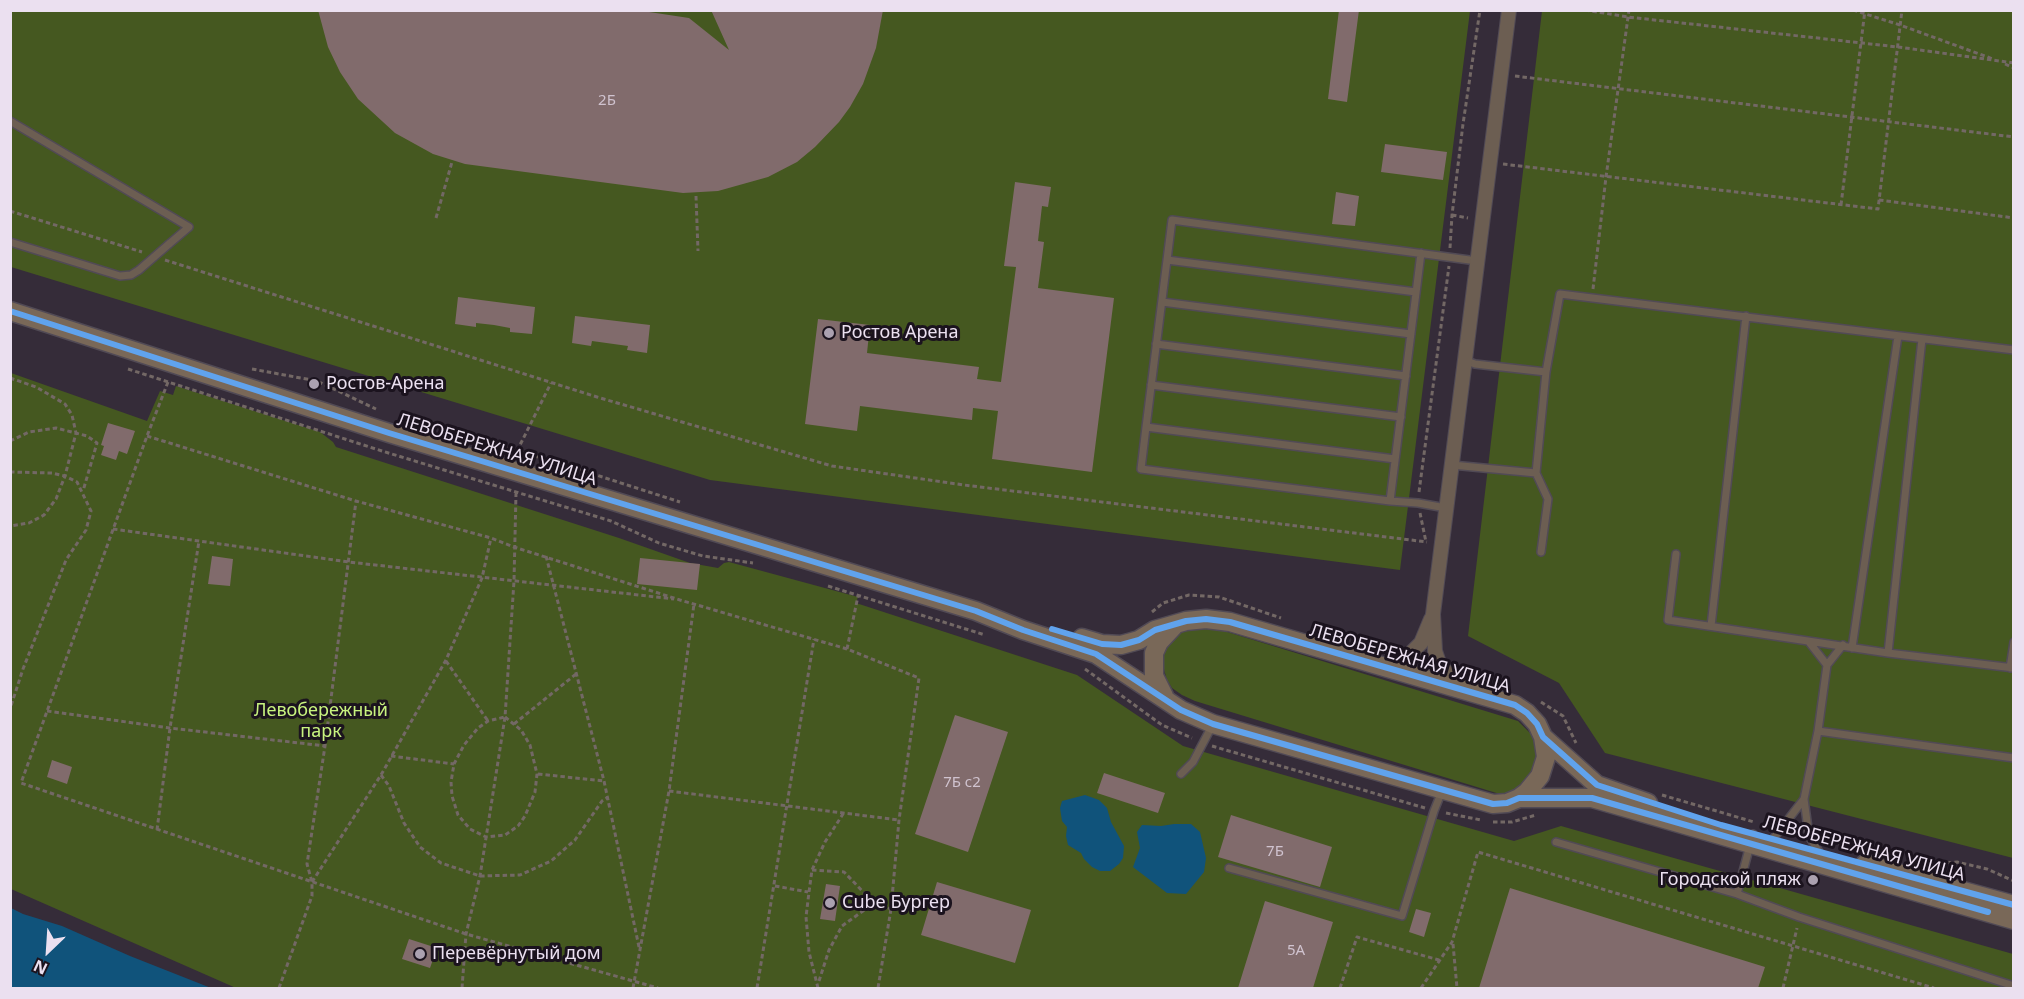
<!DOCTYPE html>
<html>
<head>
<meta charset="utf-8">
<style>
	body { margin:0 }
	#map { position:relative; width:2024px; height:999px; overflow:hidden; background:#352c39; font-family:"Noto Sans",sans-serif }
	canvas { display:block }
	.frame { position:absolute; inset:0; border:12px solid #ebe0f0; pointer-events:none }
	.north { position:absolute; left:18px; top:921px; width:60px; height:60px; -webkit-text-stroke:4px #1b131e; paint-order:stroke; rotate:205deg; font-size:16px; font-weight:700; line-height:24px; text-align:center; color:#ebe0f0 }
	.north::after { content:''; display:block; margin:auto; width:21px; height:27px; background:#ebe0f0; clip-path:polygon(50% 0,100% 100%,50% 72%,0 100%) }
</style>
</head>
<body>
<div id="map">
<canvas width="2024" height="999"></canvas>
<div class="frame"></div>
<div class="north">N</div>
</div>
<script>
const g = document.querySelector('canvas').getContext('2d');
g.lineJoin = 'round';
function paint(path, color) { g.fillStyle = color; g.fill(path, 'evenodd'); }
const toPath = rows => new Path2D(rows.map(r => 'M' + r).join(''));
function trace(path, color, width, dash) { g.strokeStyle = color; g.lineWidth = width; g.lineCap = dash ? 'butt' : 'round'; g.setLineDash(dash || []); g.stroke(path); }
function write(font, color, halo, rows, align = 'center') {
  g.font = font + ' "Noto Sans",sans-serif'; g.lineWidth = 6; g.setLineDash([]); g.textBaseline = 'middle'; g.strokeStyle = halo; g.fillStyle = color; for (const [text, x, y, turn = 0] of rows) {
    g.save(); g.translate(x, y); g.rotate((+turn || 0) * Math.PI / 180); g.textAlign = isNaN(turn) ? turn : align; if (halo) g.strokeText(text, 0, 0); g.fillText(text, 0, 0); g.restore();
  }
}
const green = toPath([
	[10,11,1470,11,1400,570,710,480,11,267],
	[1542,11,2013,11,2013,858,1605,753,1559,683,1468,636],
	[11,373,147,421,160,391,173,395,176,386,320,432,333,442,336,447,619,538,690,563,718,568,724,563,729,562,858,597,856,603,1077,675,1183,746,1514,841,1561,826,2013,954,2013,988,236,988,11,889],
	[1198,623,1518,721,1533,736,1537,748,1539,758,1536,769,1524,787,1503,795,1195,701,1182,695,1172,688,1167,680,1163,666,1163,653,1167,643,1175,634]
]);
const water = toPath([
	[1085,795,1099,800,1107,808,1111,822,1124,846,1123,858,1119,864,1110,871,1100,871,1092,867,1084,859,1081,853,1068,845,1066,836,1067,827,1062,821,1060,808,1062,801],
	[1174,824,1191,824,1200,832,1206,858,1204,872,1186,894,1167,893,1133,867,1140,848,1137,832,1142,825,1161,826],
	[11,908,23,914,62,926,130,956,211,988,11,988]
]);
const building = toPath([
	[318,10,636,10,689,18,729,50,711,10,883,10,876,48,863,84,850,107,839,122,815,147,797,162,768,177,718,191,683,193,465,164,433,154,395,133,358,99,340,72,328,47],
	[1339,10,1359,10,1347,102,1328,99],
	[1385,144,1447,152,1443,180,1381,172],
	[1015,182,1051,187,1048,207,1042,206,1038,241,1044,242,1038,288,1114,298,1092,472,992,459,998,411,973,408,972,420,860,406,857,431,805,424,818,319,870,325,867,353,979,367,977,379,1001,382,1016,267,1004,266],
	[1336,192,1359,196,1355,226,1332,224],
	[458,297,535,307,532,334,510,332,510,328,494,325,476,323,476,327,455,324],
	[575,316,650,325,647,353,627,350,628,346,592,341,591,346,572,343],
	[108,423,135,431,127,454,119,451,116,460,101,455,104,446,101,445],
	[212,556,233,559,230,586,208,584],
	[640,558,700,564,697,590,637,584],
	[955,715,1008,732,968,852,915,834],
	[52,760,72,767,67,784,47,777],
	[1104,773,1165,793,1158,813,1097,793],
	[1231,815,1332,847,1320,887,1218,857],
	[937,882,1031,910,1015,963,921,935],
	[826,884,840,886,835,921,820,919],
	[1510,888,1765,967,1758,988,1479,988],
	[1265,901,1333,922,1313,988,1238,988],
	[1416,909,1431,913,1424,937,1409,932],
	[409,939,437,948,430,968,402,959]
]);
const path = toPath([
	[1585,10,1628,17,1898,47,2014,63],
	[1853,10,1900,25,1993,59],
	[2005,64,2014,68],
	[1515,76,2014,137],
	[1503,164,1878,209,1902,10],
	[696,196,698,251],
	[1879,200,2014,218],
	[1841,205,1865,10],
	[10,211,142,252],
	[1452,215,1468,218],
	[436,218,452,162],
	[1450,248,1452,215,1463,124,1480,10],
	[165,260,597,397,832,466,964,485,1427,542],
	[1593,289,1606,177,1629,10],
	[128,369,382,451,611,521,659,543,703,556,753,563],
	[252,369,317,381,376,409],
	[10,378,36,387,65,404,72,415,76,433,65,476,56,499,44,515,29,523,10,526],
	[168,382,147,436,21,783,466,934,658,988],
	[440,429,562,464,680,502],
	[147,436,356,501,491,538,514,547,680,600,847,649,919,678,899,820,891,909,878,988],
	[10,441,29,432,56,428,87,436,97,443,83,491],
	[517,451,551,383],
	[10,472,52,473,65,476,77,482,91,511,86,530,66,560,23,669,10,709],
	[1419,492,1449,266],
	[1420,513,1426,542],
	[113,529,349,562,674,599],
	[546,556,604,781,639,947],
	[828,586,985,635],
	[1152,612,1163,603,1189,595,1219,597,1281,618],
	[847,649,858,596],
	[446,661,488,721],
	[1085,669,1162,725,1192,738],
	[1541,702,1563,716,1576,743],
	[47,711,170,728,325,746],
	[505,717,521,730,530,745,537,774,535,792,525,816,518,826,505,835,486,837,470,829,458,815,452,796,451,782,454,764,464,745,478,728,488,721,505,717],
	[514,724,576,674],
	[1212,746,1425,808],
	[391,756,454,764],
	[538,774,604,781],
	[381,775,389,786,404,823,420,847,441,863,480,876,520,875,551,861,575,840,602,801,608,797],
	[669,791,899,820],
	[1662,795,1754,822],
	[1446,813,1481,820],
	[1493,822,1512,822,1536,815],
	[157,830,170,728,199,541],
	[1824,840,1858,848],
	[1932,864,1957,862,1987,869,2014,881],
	[812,870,844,872,874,903,891,909],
	[312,882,381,775,446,660,482,578,491,538],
	[775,886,808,892],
	[1453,944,1457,988],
	[819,981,829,950,842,926,874,903],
	[279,988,312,896,312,882,307,864,325,746,356,501],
	[462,988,466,934,480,876,505,717,514,581,516,493],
	[633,988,669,791,694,604],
	[757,988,814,639],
	[818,988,809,952,806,917,809,892,812,870,825,842,843,814],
	[1340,988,1357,937,1439,960],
	[1421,988,1452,942,1478,852,1934,988],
	[1783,988,1797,928]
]);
const service = toPath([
	[10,121,189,227,169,244],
	[10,242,120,276,131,275,139,270],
	[1167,260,1416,292],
	[1162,302,1411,334],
	[1156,344,1406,376],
	[1464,360,1475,364,1546,372],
	[1151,385,1401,417],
	[1146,427,1395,459],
	[1452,465,1536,473],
	[1390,501,1421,253],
	[1446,508,1418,503,1390,501,1141,469,1146,427,1172,220,1477,261],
	[1541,552,1548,499,1536,473,1546,372,1560,294,2014,350],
	[1676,554,1668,620,1888,653,2014,668],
	[1711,626,1746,316],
	[1809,642,1827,665],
	[1852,648,1898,336],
	[1888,653,1922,339],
	[2010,668,2014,642],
	[1818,731,2014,758],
	[1181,774,1193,762,1212,726],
	[1753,834,1737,894,1799,917,2014,986],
	[1773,839,1804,799],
	[1556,842,1737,894],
	[1819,852,1809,836,1804,799,1818,731,1827,665,1843,645],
	[1229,868,1402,916,1434,811,1442,791]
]);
const minor = toPath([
	[1381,666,1397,661,1409,655,1421,643,1431,619],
	[1464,688,1440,666,1435,651,1433,614,1509,10]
]);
const secondary = toPath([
	[10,311,389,433,976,611,1023,630,1096,654,1181,710,1213,724,1493,804,1507,803,1519,798,1592,798,2014,920],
	[1082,638,1102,644,1121,645,1139,640,1155,630,1186,621,1206,619,1230,622,1381,666,1515,705,1527,713,1537,724,1543,737,1597,785,1648,803],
	[1164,696,1154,676,1154,653,1159,642,1174,626],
	[1519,798,1527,792,1540,776,1546,757,1543,737],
	[1865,864,2014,905]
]);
const serviceBridge = toPath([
	[139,270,169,244]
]);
const cycleway = toPath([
	[10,311,389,433,976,611,1023,630,1096,654,1181,710,1213,724,1493,804,1507,803,1519,798,1592,798,1988,912],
	[1052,629,1102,644,1121,645,1139,640,1155,630,1186,621,1206,619,1230,622,1515,705,1527,713,1537,724,1543,737,1597,785,1721,825,2014,905]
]);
const markers = [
	[829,333,6,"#aba1b0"],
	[314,384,6,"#aba1b0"],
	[1813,880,6,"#aba1b0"],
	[830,903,6,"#aba1b0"],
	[420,954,6,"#aba1b0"]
];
const numberNames = [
	["2Б",607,101],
	["7Б с2",962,783],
	["7Б",1275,852],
	["5А",1296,951]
];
const poiNames = [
	["Ростов Арена",841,333],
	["Ростов-Арена",326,384],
	["Городской пляж",1801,880,"right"],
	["Cube Бургер",842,903],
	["Перевёрнутый дом",432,954]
];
const streetNames = [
	["ЛЕВОБЕРЕЖНАЯ УЛИЦА",497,450,17],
	["ЛЕВОБЕРЕЖНАЯ УЛИЦА",1410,659,16],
	["ЛЕВОБЕРЕЖНАЯ УЛИЦА",1864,849,15]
];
const parkNames = [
	["Левобережный",321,711],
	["парк",321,732]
];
paint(green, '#455820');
paint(water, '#10537b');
paint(building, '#816b6c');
trace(service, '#514a55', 10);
trace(minor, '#514a55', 16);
trace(secondary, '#514a55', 21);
trace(path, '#736865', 3, [4.5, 3]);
trace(service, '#6c5e52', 7);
trace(minor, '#6c5e52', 14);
trace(secondary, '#796858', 18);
trace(serviceBridge, '#514a55', 10, []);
trace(serviceBridge, '#6c5e52', 7);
trace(cycleway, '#60a3ed', 6);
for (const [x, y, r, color] of markers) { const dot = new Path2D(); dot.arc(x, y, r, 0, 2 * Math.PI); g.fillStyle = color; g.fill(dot); trace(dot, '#1b131e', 2); }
write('15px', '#d0c3cf', null, numberNames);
write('18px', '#ebe0f0', '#1b131e', poiNames, 'left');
write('18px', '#ebe0f0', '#1b131e', streetNames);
write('18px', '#c8f37f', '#1b131e', parkNames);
</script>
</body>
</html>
